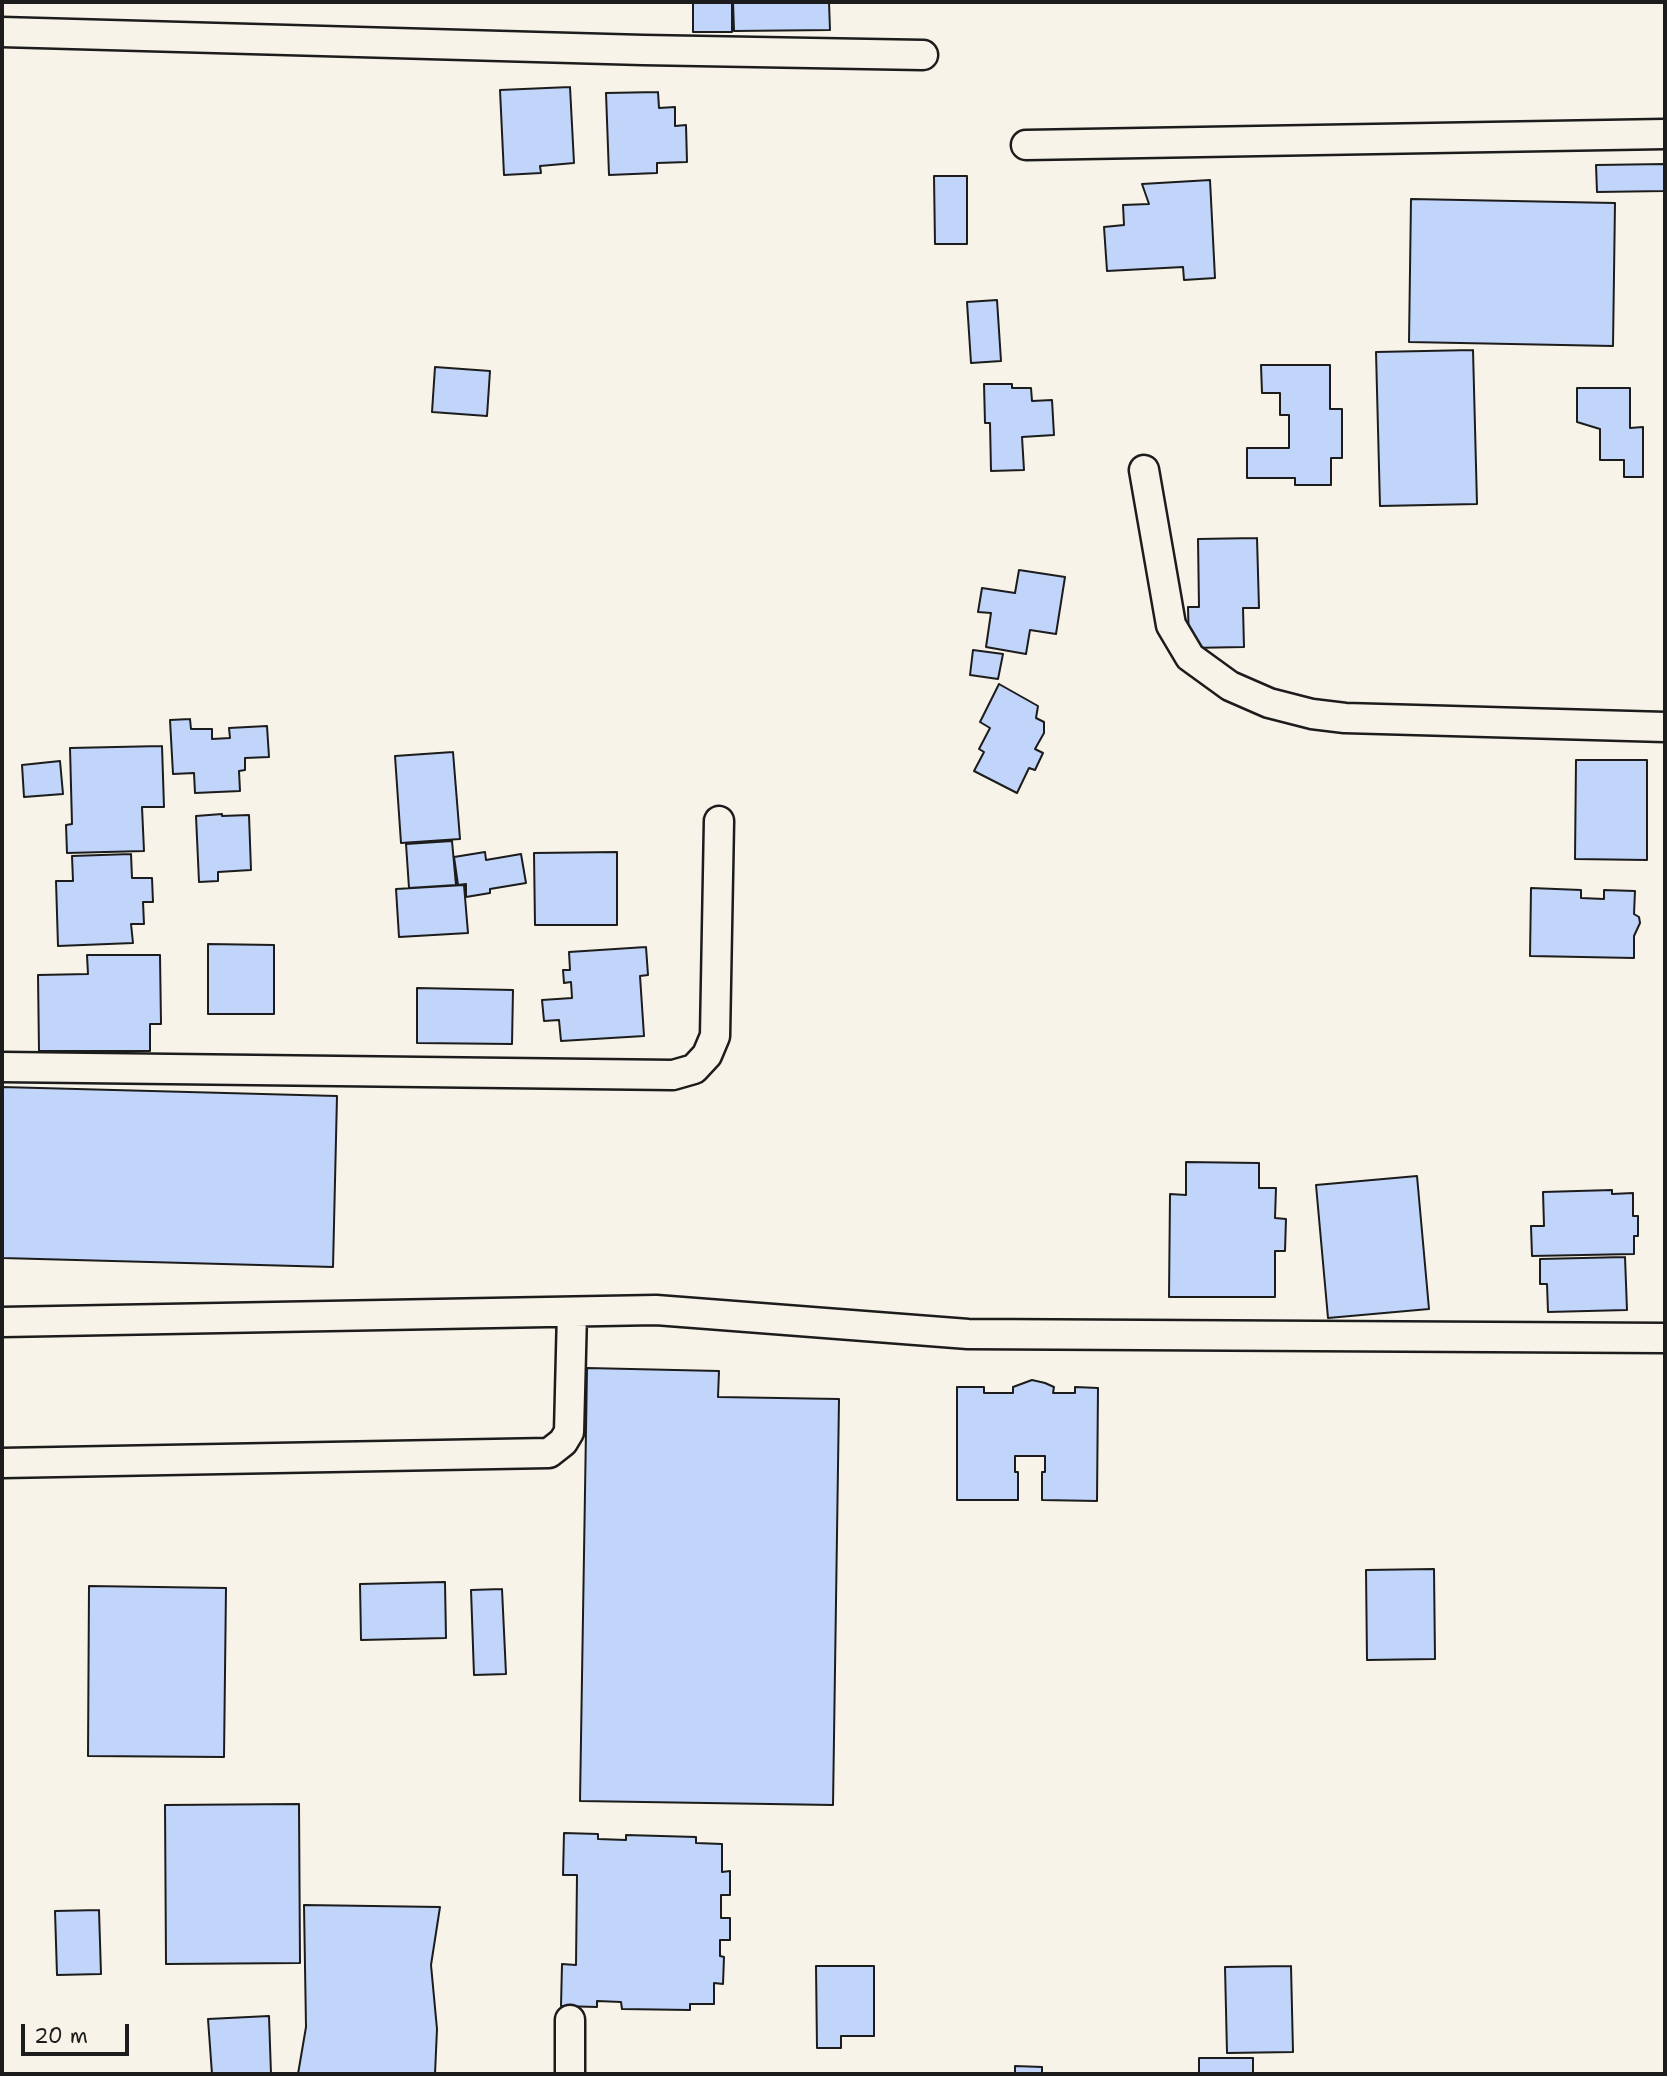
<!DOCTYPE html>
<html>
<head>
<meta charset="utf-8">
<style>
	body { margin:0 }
	#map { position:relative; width:1667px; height:2076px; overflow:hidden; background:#f7f3e8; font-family:"Shantell Sans",sans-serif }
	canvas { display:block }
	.frame { position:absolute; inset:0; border:4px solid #1c1c1c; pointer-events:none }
	.scale { position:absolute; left:21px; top:2024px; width:108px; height:32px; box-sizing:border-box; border:4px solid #1c1c1c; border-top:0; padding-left:9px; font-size:21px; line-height:24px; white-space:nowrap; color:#1c1c1c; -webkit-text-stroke:5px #f7f3e8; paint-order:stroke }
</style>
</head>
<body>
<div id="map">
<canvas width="1667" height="2076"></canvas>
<div class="frame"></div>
<div class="scale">20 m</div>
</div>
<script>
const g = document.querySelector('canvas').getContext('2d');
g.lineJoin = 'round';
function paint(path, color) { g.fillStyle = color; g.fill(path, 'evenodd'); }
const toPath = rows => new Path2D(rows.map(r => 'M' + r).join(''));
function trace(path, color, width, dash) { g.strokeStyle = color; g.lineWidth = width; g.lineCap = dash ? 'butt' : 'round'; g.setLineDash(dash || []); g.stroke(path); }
const building = toPath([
	[693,2,732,2,732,32,693,32,693,2],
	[733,2,829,2,830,30,734,31,733,2],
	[570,87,574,163,540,166,541,173,504,175,500,90,570,87],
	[658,92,659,108,675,107,675,126,686,125,687,162,657,163,657,173,609,175,606,93,658,92],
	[1665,164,1665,191,1597,192,1596,165,1665,164],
	[934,176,967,176,967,244,935,244,934,176],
	[1210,180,1215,278,1184,280,1183,267,1107,271,1104,227,1124,225,1123,205,1149,204,1142,184,1210,180],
	[1411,199,1615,203,1613,346,1409,342,1411,199],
	[997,300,1001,361,971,363,967,302,997,300],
	[1473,350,1477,504,1380,506,1376,352,1473,350],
	[1261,365,1330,365,1330,409,1342,409,1342,458,1331,458,1331,485,1295,485,1295,478,1247,478,1247,448,1289,448,1289,415,1280,415,1280,393,1262,393,1261,365],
	[435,367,490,371,487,416,432,412,435,367],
	[984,384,1012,384,1012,388,1031,388,1032,401,1052,400,1054,435,1022,437,1024,470,991,471,990,423,985,423,984,384],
	[1577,388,1630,388,1630,428,1643,427,1643,477,1624,477,1624,460,1600,460,1600,429,1577,422,1577,388],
	[1257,538,1259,608,1243,608,1244,647,1189,648,1188,607,1199,607,1198,539,1257,538],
	[1019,570,1065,577,1056,634,1030,630,1026,654,986,647,991,613,978,612,982,588,1015,593,1019,570],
	[973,650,1003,654,998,679,970,675,973,650],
	[999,684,1038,706,1036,718,1044,722,1044,733,1035,749,1043,753,1035,770,1029,768,1017,793,974,771,984,752,979,749,990,728,980,722,999,684],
	[190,719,191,729,212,729,212,739,230,738,229,728,267,726,269,757,245,758,245,770,239,771,240,791,195,793,194,773,173,774,170,720,190,719],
	[162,746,164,807,142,807,144,851,67,853,66,825,72,824,70,748,162,746],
	[453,752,460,839,401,843,395,756,453,752],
	[1576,760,1647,760,1647,860,1575,859,1576,760],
	[60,761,63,794,24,797,22,765,60,761],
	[222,814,222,816,249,815,251,870,218,872,218,881,199,882,196,816,222,814],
	[452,841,456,885,409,888,406,844,452,841],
	[485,852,486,860,521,854,526,883,490,889,490,893,466,897,466,884,458,885,454,857,485,852],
	[617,852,617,925,535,925,534,853,617,852],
	[131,854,132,878,152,878,153,902,143,902,144,924,131,924,133,943,58,946,56,881,73,881,72,856,131,854],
	[464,885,468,933,399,937,396,889,464,885],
	[1531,888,1581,890,1581,898,1604,899,1604,890,1635,891,1634,914,1639,917,1640,923,1634,936,1634,958,1530,956,1531,888],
	[208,944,274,945,274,1014,208,1014,208,944],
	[646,947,648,975,640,976,644,1036,561,1041,559,1020,544,1021,542,1000,572,998,571,982,564,983,563,970,570,970,569,952,646,947],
	[87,955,160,955,161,1024,150,1024,150,1051,39,1051,38,975,88,974,87,955],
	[417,988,513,990,512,1044,417,1043,417,988],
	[2,1087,337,1096,333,1267,2,1258,2,1087],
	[1186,1162,1259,1163,1259,1188,1276,1188,1275,1218,1286,1219,1285,1251,1275,1251,1275,1297,1169,1297,1170,1194,1186,1195,1186,1162],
	[1417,1176,1429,1309,1328,1318,1316,1185,1417,1176],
	[1612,1190,1612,1194,1633,1193,1633,1216,1638,1216,1638,1236,1634,1236,1634,1254,1532,1256,1531,1226,1544,1226,1543,1192,1612,1190],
	[1625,1257,1627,1310,1548,1312,1547,1284,1540,1284,1540,1259,1625,1257],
	[587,1368,719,1371,718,1397,839,1399,833,1805,580,1801,587,1368],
	[1032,1380,1045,1383,1054,1387,1053,1393,1075,1393,1075,1387,1098,1388,1097,1501,1042,1500,1042,1472,1045,1472,1045,1456,1015,1456,1015,1472,1018,1472,1018,1500,957,1500,957,1387,984,1387,984,1393,1013,1393,1013,1387,1032,1380],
	[1434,1569,1435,1659,1367,1660,1366,1570,1434,1569],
	[445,1582,446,1638,361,1640,360,1584,445,1582],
	[89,1586,226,1588,224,1757,88,1756,89,1586],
	[502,1589,506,1674,474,1675,471,1590,502,1589],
	[299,1804,300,1963,166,1964,165,1805,299,1804],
	[564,1833,598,1834,598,1839,626,1840,626,1835,696,1837,696,1843,722,1844,722,1872,730,1871,730,1895,721,1895,721,1918,730,1918,730,1940,720,1940,720,1956,724,1957,723,1984,714,1983,714,2004,690,2004,690,2010,622,2009,621,2002,597,2001,597,2007,561,2006,562,1964,576,1965,577,1875,563,1875,564,1833],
	[304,1905,440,1907,431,1965,437,2029,435,2074,298,2074,306,2027,304,1905],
	[99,1910,101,1974,57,1975,55,1911,99,1910],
	[816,1966,874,1966,874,2036,841,2036,841,2048,817,2048,816,1966],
	[1291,1966,1293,2052,1227,2053,1225,1967,1291,1966],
	[269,2016,271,2074,212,2074,208,2019,269,2016],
	[1199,2058,1253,2058,1253,2074,1199,2074,1199,2058],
	[1015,2066,1042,2067,1042,2074,1015,2074,1015,2066]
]);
const street = toPath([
	[2,32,643,50,923,55],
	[1026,145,1665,134],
	[1144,470,1171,625,1190,657,1230,686,1269,703,1312,714,1345,718,1665,727],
	[2,1067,673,1075,694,1069,707,1055,715,1036,719,821],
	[2,1322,656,1310,968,1334,1665,1338],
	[2,1463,549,1453,563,1442,569,1432,572,1312],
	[570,2020,570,2074]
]);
paint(building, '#c1d4f9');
trace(building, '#1c1c1c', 2);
trace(street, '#1c1c1c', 33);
trace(street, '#f7f3e8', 28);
</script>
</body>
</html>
